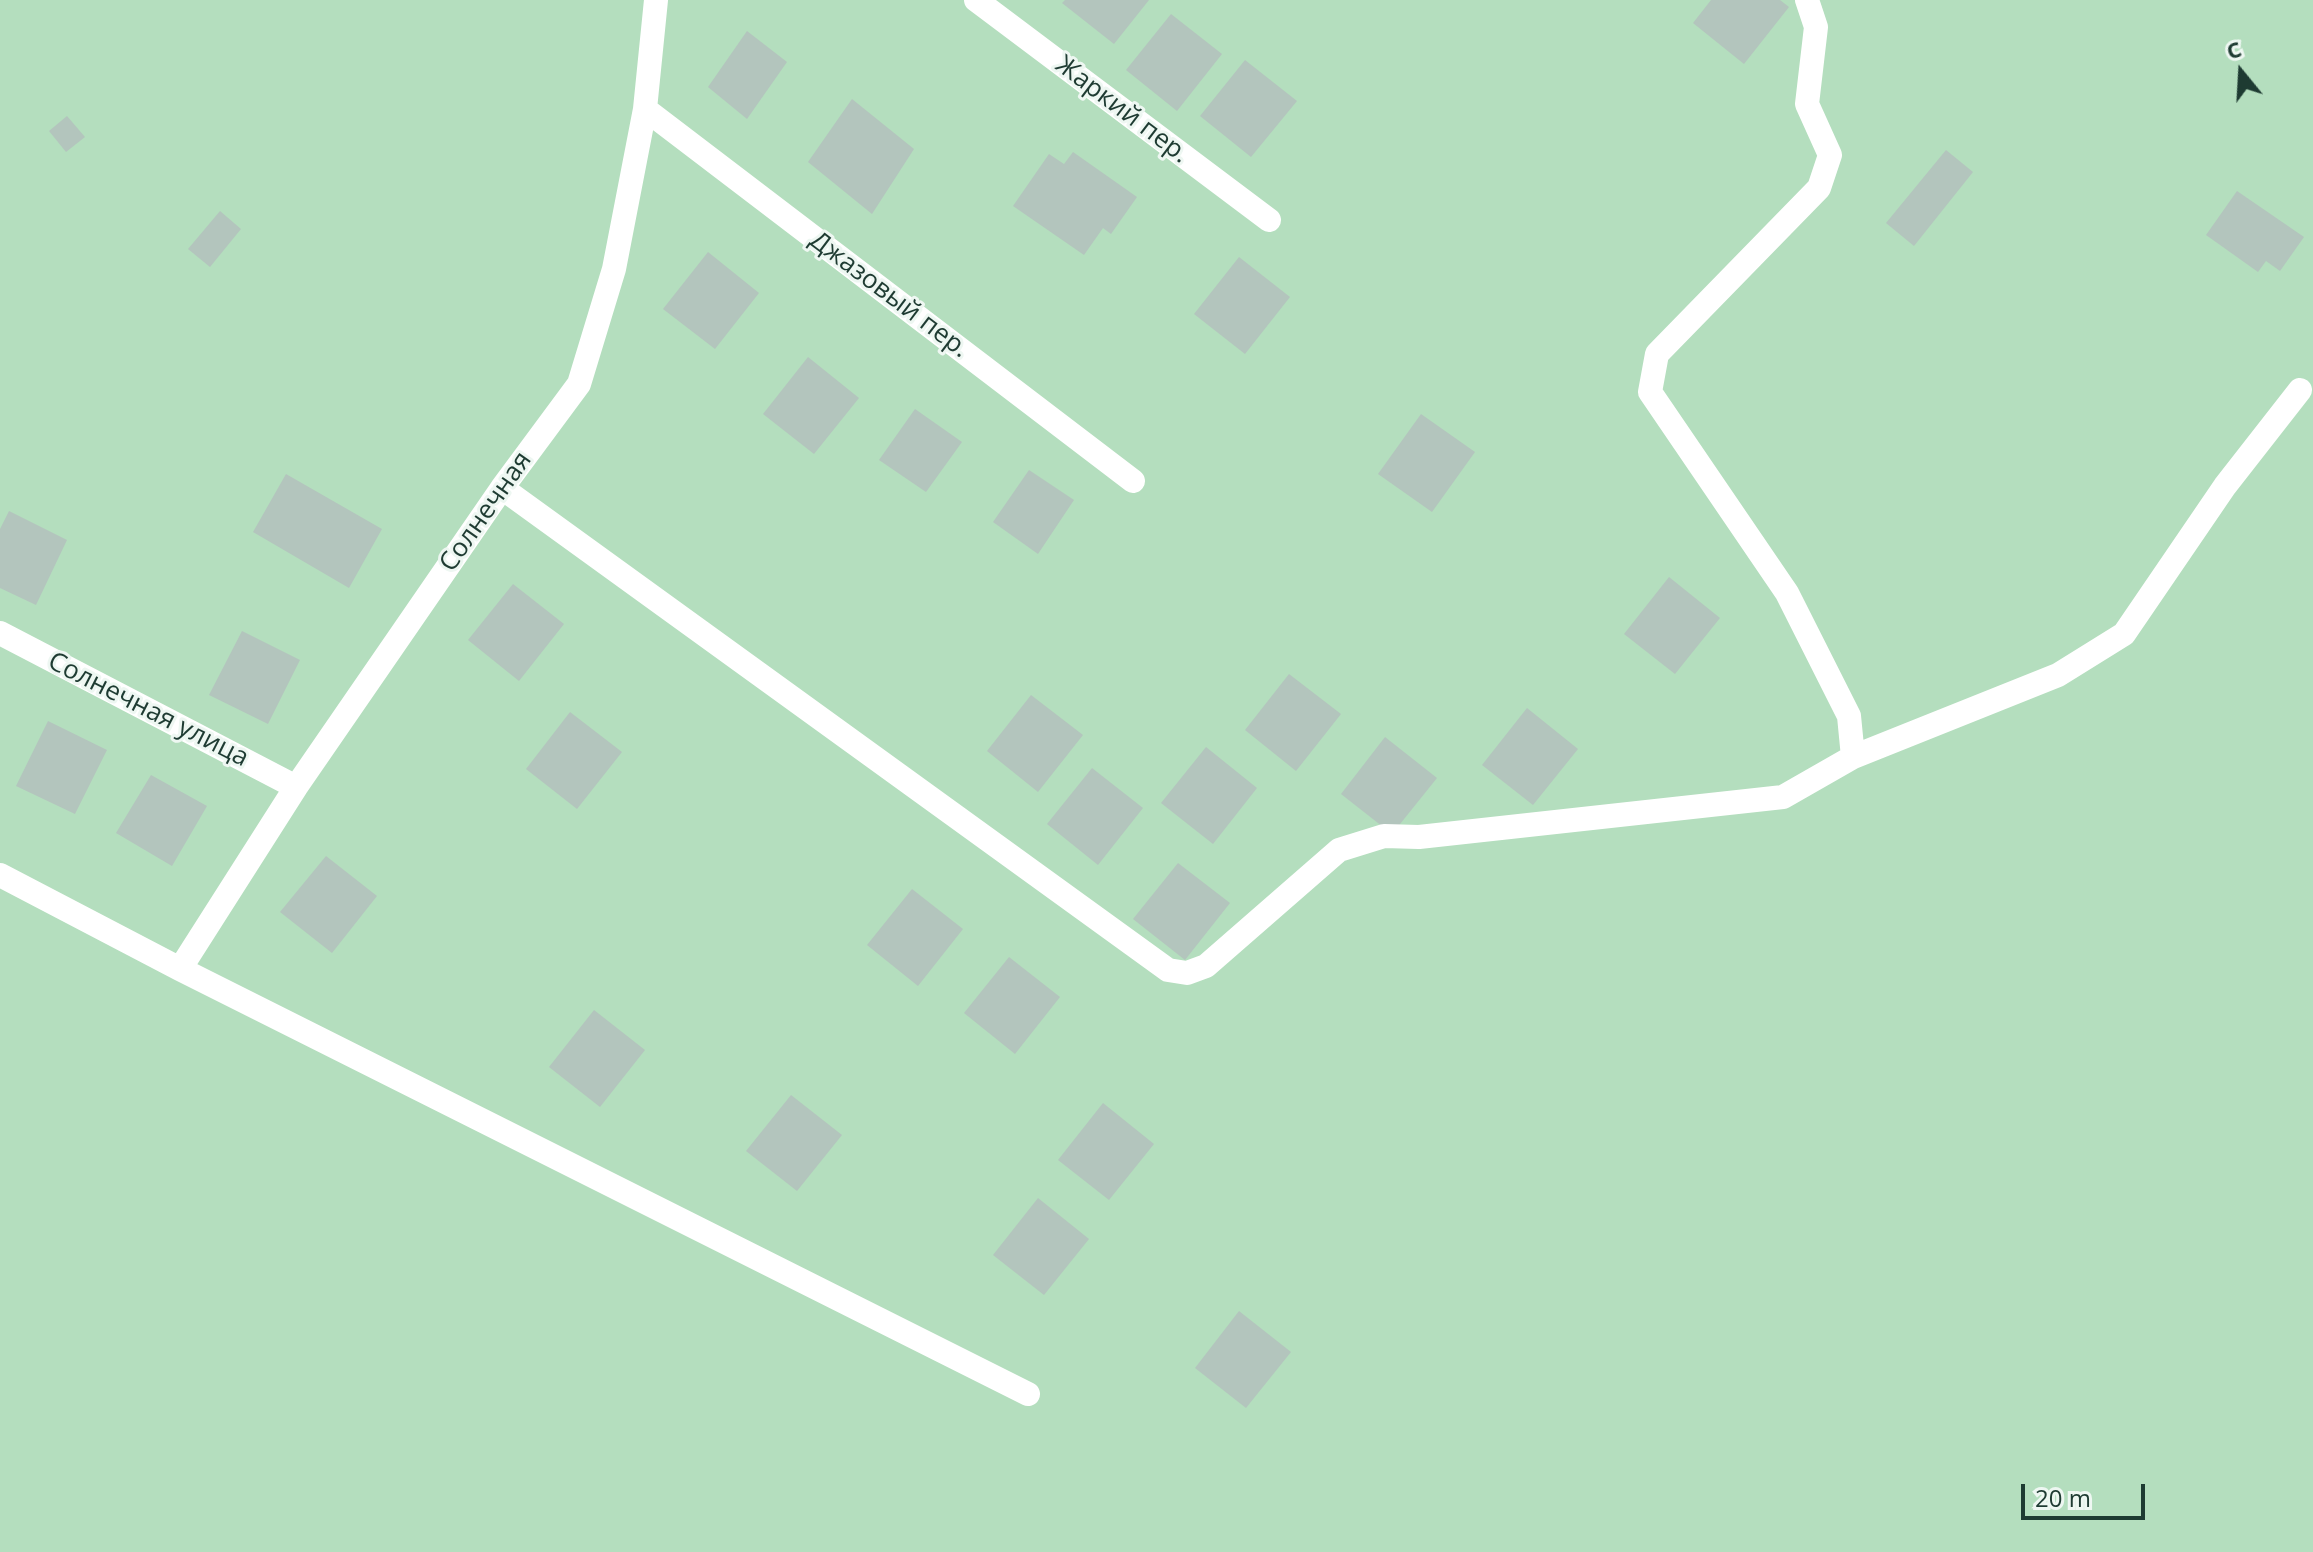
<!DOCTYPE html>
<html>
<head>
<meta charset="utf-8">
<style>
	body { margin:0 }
	#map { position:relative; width:2313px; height:1552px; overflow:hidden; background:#ddebe4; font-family:"Open Sans",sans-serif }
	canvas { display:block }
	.north { position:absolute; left:2201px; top:32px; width:80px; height:80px; -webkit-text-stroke:6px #eef7f2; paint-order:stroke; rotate:342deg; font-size:22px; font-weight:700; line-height:32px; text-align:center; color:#1e3b32 }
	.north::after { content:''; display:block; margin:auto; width:28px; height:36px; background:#1e3b32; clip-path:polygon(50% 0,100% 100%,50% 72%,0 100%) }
	.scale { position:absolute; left:2021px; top:1484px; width:124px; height:36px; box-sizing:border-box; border:4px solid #1e3b32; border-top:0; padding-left:10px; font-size:24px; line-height:28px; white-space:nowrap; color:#1e3b32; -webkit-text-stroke:6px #eef7f2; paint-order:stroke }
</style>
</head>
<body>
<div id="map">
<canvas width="2313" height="1552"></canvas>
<div class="north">С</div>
<div class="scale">20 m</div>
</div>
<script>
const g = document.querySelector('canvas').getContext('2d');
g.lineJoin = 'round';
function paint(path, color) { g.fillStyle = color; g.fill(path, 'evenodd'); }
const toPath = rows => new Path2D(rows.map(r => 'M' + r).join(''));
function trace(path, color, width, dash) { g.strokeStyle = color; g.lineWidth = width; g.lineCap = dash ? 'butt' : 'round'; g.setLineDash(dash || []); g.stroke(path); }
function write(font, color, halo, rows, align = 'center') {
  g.font = font + ' "Open Sans",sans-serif'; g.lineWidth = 6; g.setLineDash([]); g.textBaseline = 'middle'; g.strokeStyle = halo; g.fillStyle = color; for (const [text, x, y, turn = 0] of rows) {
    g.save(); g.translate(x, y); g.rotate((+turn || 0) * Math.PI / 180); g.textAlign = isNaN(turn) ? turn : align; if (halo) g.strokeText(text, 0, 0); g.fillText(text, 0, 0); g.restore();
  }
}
const green = toPath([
	[0,0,2313,0,2313,1552,0,1552]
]);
const building = toPath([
	[1065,0,1149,0,1114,44,1062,3],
	[1711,0,1780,0,1789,7,1744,64,1693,23],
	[1171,14,1222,54,1177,111,1126,70],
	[747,31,787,62,747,119,708,87],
	[1245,60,1297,101,1251,157,1200,116],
	[852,99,914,149,872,214,808,162],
	[67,116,85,137,66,152,49,131],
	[1946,150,1973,172,1914,246,1886,223],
	[1073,152,1137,197,1111,234,1103,228,1084,255,1013,206,1049,154,1064,164],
	[2237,191,2304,237,2280,271,2266,261,2258,272,2206,235],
	[220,211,241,229,210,267,188,249],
	[708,252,759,293,715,349,663,309],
	[1239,257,1290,297,1245,354,1194,314],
	[808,357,859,398,814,454,763,414],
	[915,409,962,442,926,492,879,460],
	[1421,414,1475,452,1432,512,1378,474],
	[1029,470,1074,500,1038,554,993,522],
	[286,474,382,529,349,588,253,532],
	[9,511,67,540,36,605,0,588,0,529],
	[1669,577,1720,618,1675,674,1624,634],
	[513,584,564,624,519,681,468,640],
	[242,631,300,660,268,724,209,695],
	[1289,674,1341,714,1296,771,1245,730],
	[1031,695,1083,735,1038,792,987,751],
	[1527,708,1578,749,1533,805,1482,765],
	[570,712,622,752,577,809,526,769],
	[48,721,107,750,75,814,16,786],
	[1385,737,1437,778,1392,834,1341,794],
	[1206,747,1257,788,1213,844,1161,803],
	[1092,768,1143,808,1098,865,1047,824],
	[151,775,207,806,172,866,116,833],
	[326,856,377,896,332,953,280,912],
	[1178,863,1230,903,1185,960,1133,919],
	[912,889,963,929,918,986,867,945],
	[1009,957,1060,997,1015,1054,964,1013],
	[594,1010,645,1050,600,1107,549,1067],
	[791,1095,842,1135,797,1191,746,1151],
	[1103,1103,1154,1144,1109,1200,1058,1160],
	[1038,1198,1089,1239,1044,1295,993,1255],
	[1239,1311,1291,1352,1246,1408,1195,1368]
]);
const minor = toPath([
	[976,0,1269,220],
	[1807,0,1816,27,1807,104,1830,155,1819,188,1657,354,1650,392,1787,593,1849,716,1853,757],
	[645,109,1133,481],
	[502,488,1168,970,1187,973,1206,966,1339,850,1384,836,1419,837,1783,797,1853,757,2058,675,2124,634,2225,486,2300,390],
	[0,633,296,787],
	[0,875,180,969,1028,1394],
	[180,969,296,787,502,488,579,384,614,269,645,109,656,0]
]);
const streetNames = [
	["Жаркий пер.",1122,110,37],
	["Джазовый пер.",889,295,37],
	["Солнечная",486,512,-55],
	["Солнечная улица",148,710,27]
];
paint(green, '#b4debe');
paint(building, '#b3c5bd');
trace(minor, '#fff', 24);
write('26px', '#1e3b32', '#eef7f2', streetNames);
</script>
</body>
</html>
